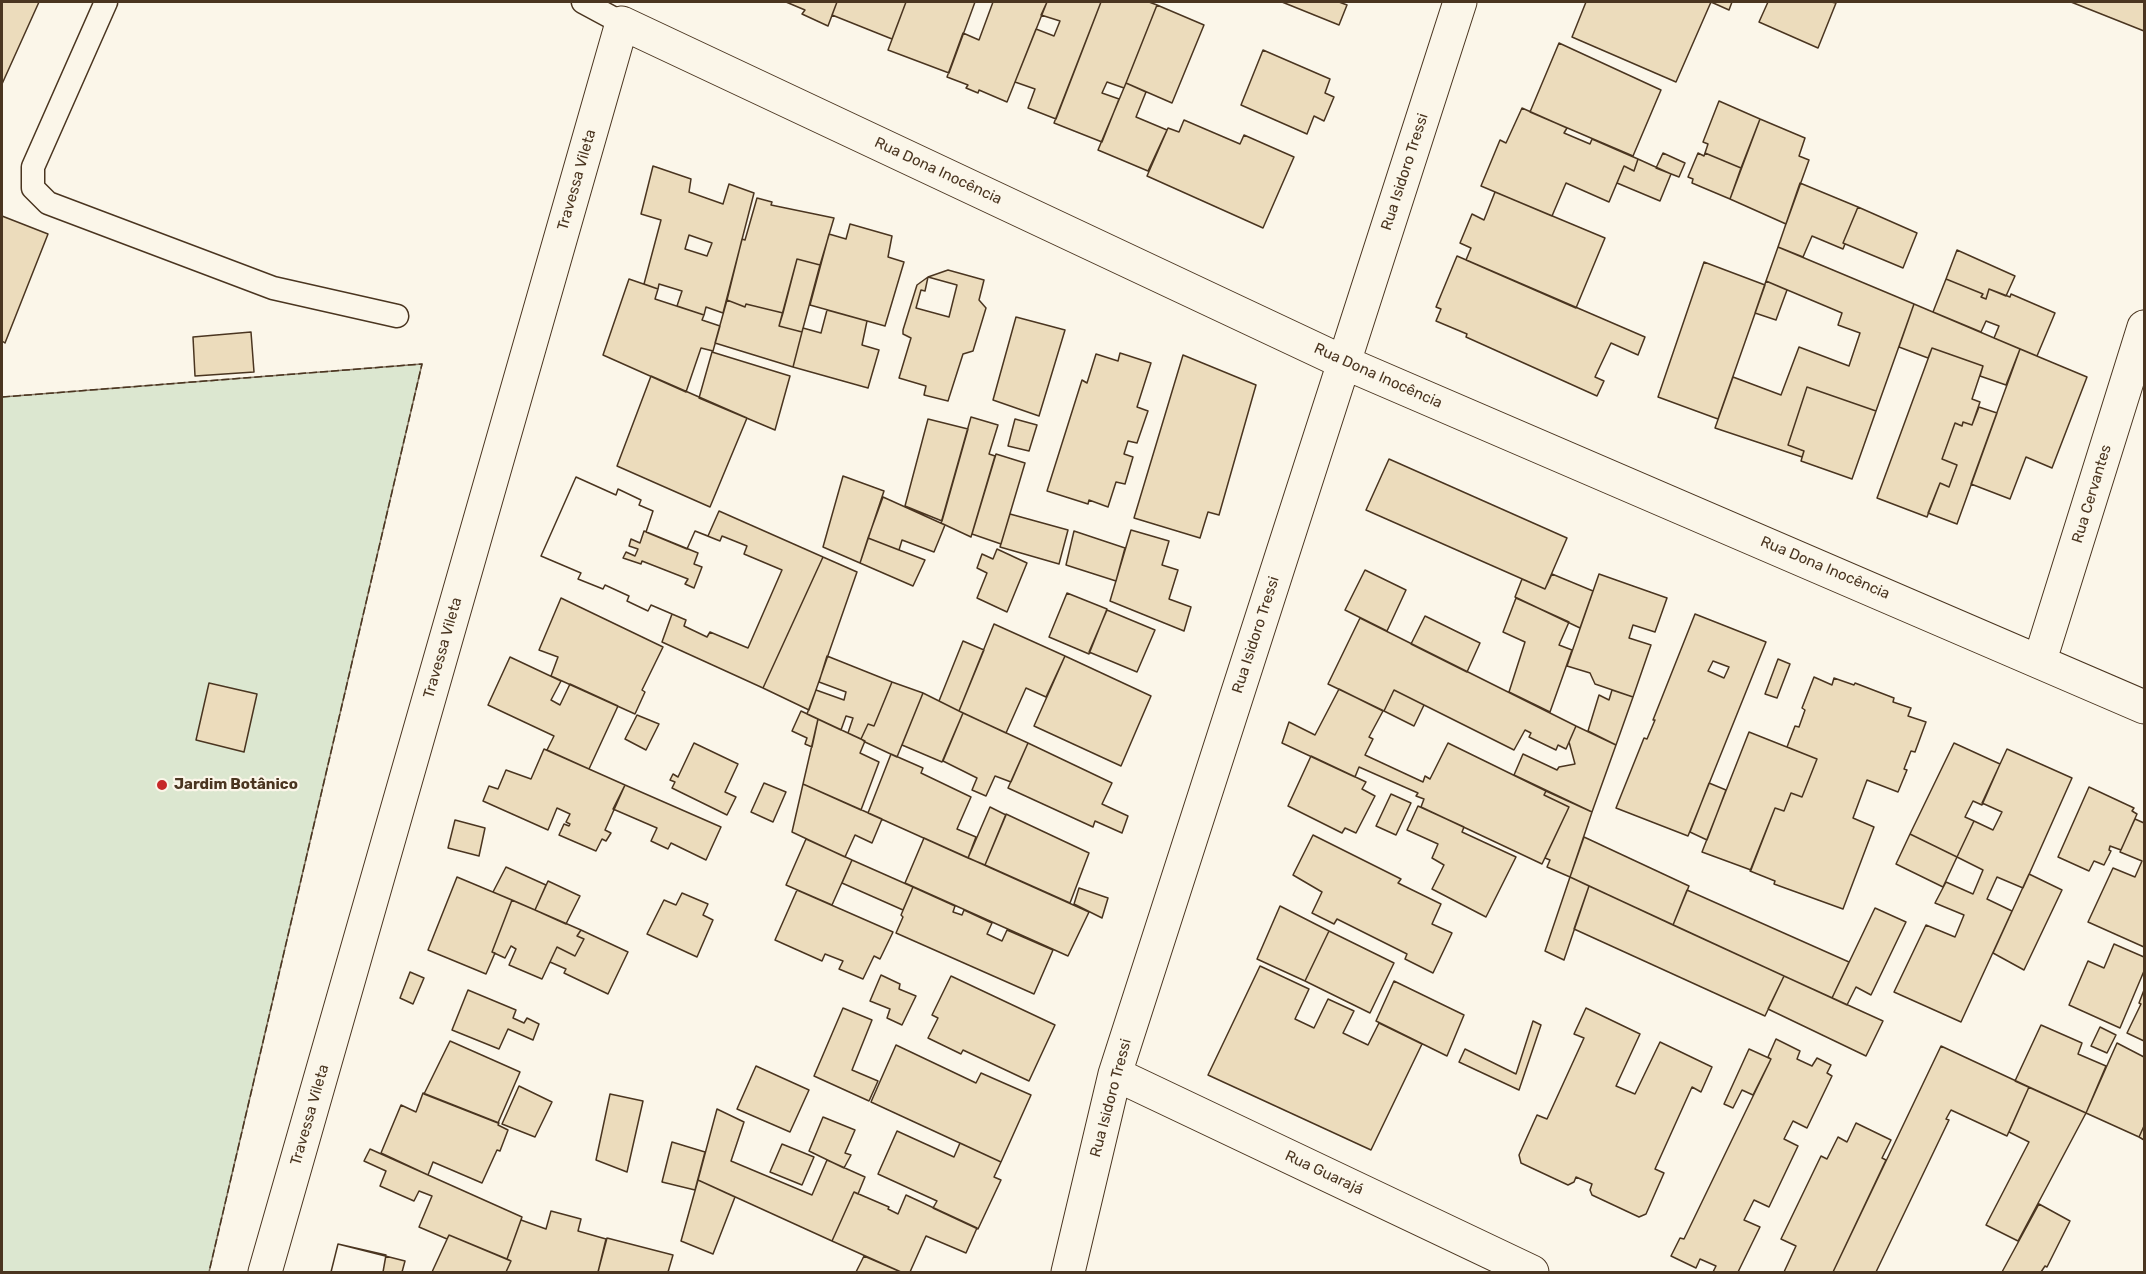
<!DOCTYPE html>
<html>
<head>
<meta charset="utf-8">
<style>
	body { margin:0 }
	#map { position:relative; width:2146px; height:1274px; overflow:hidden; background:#fbf6e9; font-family:Rubik,sans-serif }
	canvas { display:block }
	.frame { position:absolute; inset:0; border:3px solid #4a3520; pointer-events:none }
</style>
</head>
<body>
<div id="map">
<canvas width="2146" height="1274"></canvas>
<div class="frame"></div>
</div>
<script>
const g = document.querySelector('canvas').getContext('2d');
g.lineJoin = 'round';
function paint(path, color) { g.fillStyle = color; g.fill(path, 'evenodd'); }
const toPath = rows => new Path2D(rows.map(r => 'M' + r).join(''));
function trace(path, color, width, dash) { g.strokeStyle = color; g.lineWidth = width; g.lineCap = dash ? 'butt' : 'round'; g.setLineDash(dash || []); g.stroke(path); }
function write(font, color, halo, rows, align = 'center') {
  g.font = font + ' Rubik,sans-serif'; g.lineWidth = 4.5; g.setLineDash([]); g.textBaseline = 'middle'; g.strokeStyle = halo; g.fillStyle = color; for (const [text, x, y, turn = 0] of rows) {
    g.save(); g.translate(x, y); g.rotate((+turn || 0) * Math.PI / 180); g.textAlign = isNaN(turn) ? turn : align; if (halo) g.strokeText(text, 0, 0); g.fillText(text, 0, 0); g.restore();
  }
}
const green = toPath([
	[422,364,209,1272,2,1272,2,397,422,364]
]);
const building = toPath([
	[2,2,39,2,2,84,2,2],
	[786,2,837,2,828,26,802,14,805,10,786,2],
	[837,2,906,2,892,39,832,15,837,2],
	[906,2,975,2,949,73,888,50,906,2],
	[993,2,1047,2,1007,102,979,90,978,93,966,88,968,85,947,77,963,33,979,40,993,2],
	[1047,2,1101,2,1056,119,1028,108,1035,89,1015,82,1036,29,1054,36,1060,21,1041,15,1047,2],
	[1101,2,1149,2,1157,5,1124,88,1107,82,1102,93,1119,99,1102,142,1054,123,1101,2],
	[1282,2,1339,2,1347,5,1339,25,1282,2],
	[1586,2,1711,2,1676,82,1572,37,1586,2],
	[1711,2,1732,2,1729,10,1711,2],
	[1766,2,1831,2,1836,3,1818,48,1759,22,1768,2,1766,2],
	[2071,2,2144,2,2144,31,2071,2],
	[1157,5,1204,25,1172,103,1126,83,1157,5],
	[1559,43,1661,90,1633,156,1530,112,1559,43],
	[1263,50,1330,79,1325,93,1334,97,1324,121,1314,116,1307,134,1241,105,1263,50],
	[1126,83,1146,92,1136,117,1167,130,1148,171,1098,150,1126,83],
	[1719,101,1760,119,1741,168,1705,153,1708,144,1703,142,1719,101],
	[1522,108,1567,128,1564,133,1590,144,1592,139,1638,159,1634,171,1624,166,1609,202,1566,183,1552,216,1481,186,1500,140,1506,143,1522,108],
	[1760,119,1805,138,1799,156,1809,160,1786,224,1730,199,1760,119],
	[1184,120,1240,144,1244,135,1294,157,1263,228,1147,176,1168,128,1179,132,1184,120],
	[1663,153,1685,163,1679,177,1656,168,1663,153],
	[1698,153,1704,156,1705,153,1741,168,1730,199,1692,183,1693,179,1688,177,1698,153],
	[1638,159,1671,174,1660,201,1617,183,1624,166,1634,171,1638,159],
	[653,166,691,179,689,192,723,204,729,184,754,193,723,313,706,307,704,315,677,306,682,291,659,284,658,289,644,284,661,220,641,214,653,166],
	[689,235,712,243,707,256,685,249,689,235],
	[1800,183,1858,207,1843,243,1845,244,1843,249,1812,236,1803,257,1778,247,1800,183],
	[1495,192,1605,238,1576,308,1466,260,1471,248,1460,243,1472,214,1484,220,1495,192],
	[757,198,772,202,771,205,834,218,820,265,797,259,783,313,746,304,745,307,727,300,742,239,745,240,757,198],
	[1858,207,1917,233,1903,268,1843,243,1858,207],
	[2,216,48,234,5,343,2,341,2,216],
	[850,224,892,236,888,257,904,262,885,326,810,305,829,234,846,239,850,224],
	[1778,247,1914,304,1876,411,1807,387,1788,445,1804,451,1802,457,1715,428,1733,377,1781,395,1799,347,1849,366,1860,333,1838,325,1842,313,1766,281,1778,247],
	[1957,250,2015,276,2006,296,1989,289,1986,299,1981,297,1983,294,1946,279,1957,250],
	[1457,256,1645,337,1638,355,1611,343,1595,377,1604,381,1597,396,1466,337,1467,334,1436,321,1441,309,1436,307,1457,256],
	[797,259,820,265,802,332,779,326,797,259],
	[1704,262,1765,285,1718,419,1658,397,1704,262],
	[948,270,984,280,979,300,986,308,973,351,963,354,948,401,924,395,926,386,899,378,911,338,903,334,903,330,917,285,928,277,948,270],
	[928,277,957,285,949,317,916,308,921,290,925,291,928,277],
	[629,279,658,289,655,299,704,315,702,320,720,326,713,351,701,348,686,392,603,355,629,279],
	[1946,279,1983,294,1981,297,1986,299,1989,289,2010,297,2011,294,2055,313,2037,356,1994,338,1999,326,1986,321,1981,332,1933,312,1946,279],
	[1766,281,1787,290,1776,320,1755,313,1766,281],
	[727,300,745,307,746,304,783,313,779,326,802,332,793,367,715,343,727,300],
	[1914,304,2020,349,2006,385,1980,376,1983,366,1932,348,1928,358,1899,347,1914,304],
	[827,310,867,321,862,345,879,350,868,388,793,367,803,328,821,333,827,310],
	[1016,317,1065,330,1039,416,993,400,1016,317],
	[251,332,254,372,195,376,193,337,251,332],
	[1932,348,1983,366,1972,399,1980,402,1972,425,1963,422,1962,426,1955,423,1942,459,1957,465,1949,487,1940,483,1927,517,1877,498,1932,348],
	[2020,349,2087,377,2052,468,2026,457,2010,499,1971,484,2020,349],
	[712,352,790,376,775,430,699,398,712,352],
	[1120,353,1151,363,1137,407,1148,411,1137,443,1128,441,1124,454,1133,457,1125,484,1116,482,1108,507,1089,500,1088,504,1047,491,1082,380,1087,383,1096,354,1118,361,1120,353],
	[1183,355,1256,385,1219,515,1208,512,1200,538,1134,518,1183,355],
	[651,376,747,418,710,507,617,466,651,376],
	[1807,387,1876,411,1852,479,1801,461,1804,451,1788,445,1807,387],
	[1979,407,1997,413,1957,524,1928,513,1940,483,1949,487,1957,465,1942,459,1955,423,1962,426,1963,422,1972,425,1979,407],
	[971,417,998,425,989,454,995,456,971,537,941,523,971,417],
	[928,419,968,429,942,521,905,506,928,419],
	[1015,419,1037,425,1029,451,1008,446,1015,419],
	[996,454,1025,463,1001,544,972,534,996,454],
	[1389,459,1567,538,1545,589,1366,510,1389,459],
	[843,476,884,491,860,563,823,547,843,476],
	[576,477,616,495,618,489,641,500,639,505,653,511,646,532,687,549,695,531,708,536,719,511,823,557,763,688,662,642,672,614,651,605,648,611,627,601,629,596,605,585,603,589,578,579,581,573,541,556,576,477],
	[576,477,616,495,618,489,641,500,639,505,653,511,646,532,687,549,695,531,720,541,722,536,747,546,744,554,782,570,748,648,710,632,707,637,684,626,686,620,651,605,648,611,627,601,629,596,605,585,603,589,578,579,581,573,541,556,576,477],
	[883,497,945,525,934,552,902,540,899,550,868,538,883,497],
	[1010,514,1068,530,1059,564,1000,547,1010,514],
	[1131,530,1169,541,1162,565,1178,570,1169,599,1191,607,1184,631,1110,601,1131,530],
	[644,531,698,553,694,564,702,567,694,588,685,584,688,579,642,561,641,564,623,558,626,552,635,556,638,549,629,546,631,539,640,543,644,531],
	[1074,531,1125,548,1116,581,1066,565,1074,531],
	[868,538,925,560,913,586,860,563,868,538],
	[997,549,1027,563,1007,612,977,598,987,573,977,568,982,554,993,559,997,549],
	[823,557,857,572,809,710,763,688,823,557],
	[1365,570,1406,590,1387,631,1345,610,1365,570],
	[1552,574,1593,591,1580,628,1515,597,1522,579,1545,589,1552,574],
	[1599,574,1667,598,1655,632,1633,625,1629,638,1651,645,1633,697,1595,684,1590,673,1567,666,1599,574],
	[1067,593,1107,609,1089,654,1049,637,1067,593],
	[561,598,663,647,642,690,645,692,635,714,551,676,558,657,539,650,561,598],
	[1516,598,1569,622,1559,645,1572,650,1550,712,1509,692,1525,642,1503,632,1516,598],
	[1107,610,1155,630,1137,672,1089,652,1107,610],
	[1695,614,1766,642,1688,836,1616,808,1644,738,1647,739,1655,720,1653,720,1695,614],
	[1713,661,1729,667,1724,678,1708,671,1713,661],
	[1425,616,1480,643,1467,672,1411,644,1425,616],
	[1360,618,1576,726,1566,749,1558,745,1556,750,1529,737,1531,733,1525,730,1514,750,1394,690,1384,711,1328,684,1360,618],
	[994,624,1065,656,1046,697,1026,688,1006,733,959,711,994,624],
	[963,641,984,650,959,711,939,701,963,641],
	[827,656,892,682,874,726,868,724,861,739,848,733,853,718,846,716,841,730,807,714,816,690,844,700,846,692,819,682,827,656],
	[1065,656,1151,696,1121,766,1034,726,1065,656],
	[510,657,561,681,551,700,560,705,570,684,618,706,589,769,547,750,554,736,488,705,510,657],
	[1778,659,1790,664,1777,698,1765,694,1778,659],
	[1814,677,1832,685,1834,678,1854,685,1855,683,1894,698,1893,702,1911,708,1908,716,1926,722,1915,752,1911,751,1904,769,1907,770,1898,792,1867,780,1853,818,1874,827,1843,909,1774,884,1775,881,1750,871,1775,808,1784,811,1791,793,1802,797,1817,759,1787,747,1795,726,1799,727,1805,710,1802,708,1814,677],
	[892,682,923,693,897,757,865,742,861,739,868,724,874,726,892,682],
	[209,683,257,694,244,752,196,740,209,683],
	[1339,689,1383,711,1369,737,1373,739,1365,755,1423,782,1425,776,1430,779,1448,743,1546,791,1544,795,1569,807,1542,864,1421,807,1424,799,1416,796,1418,793,1359,767,1355,777,1282,743,1289,722,1315,735,1339,689],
	[1394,690,1424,705,1414,726,1384,711,1394,690],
	[1612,690,1633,697,1616,745,1588,731,1599,695,1609,700,1612,690],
	[923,693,963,713,942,762,902,745,923,693],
	[801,711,818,719,812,747,805,744,807,738,792,731,801,711],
	[963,713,1028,743,1011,782,995,776,986,796,972,790,977,778,943,761,963,713],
	[637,715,659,724,646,750,625,739,637,715],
	[818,719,865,741,860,753,879,762,861,810,803,784,818,719],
	[1576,726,1616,745,1592,812,1514,775,1523,754,1557,770,1559,767,1575,764,1569,742,1576,726],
	[1749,732,1817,759,1802,797,1791,793,1784,811,1775,808,1751,870,1702,852,1749,732],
	[694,743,738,764,725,792,736,797,727,815,672,788,675,782,670,780,673,774,678,777,694,743],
	[1028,743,1112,783,1102,804,1128,816,1122,833,1095,821,1093,827,1008,788,1028,743],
	[1954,743,2000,764,1982,805,1973,801,1965,817,1974,821,1957,857,1910,834,1954,743],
	[544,749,625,785,605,830,611,833,606,841,602,839,596,851,559,835,564,824,569,826,570,824,566,822,570,814,557,808,548,830,483,801,489,786,498,789,506,770,531,779,544,749],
	[2007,749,2072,778,2023,888,1997,877,1987,899,2012,911,1961,1022,1894,992,1926,925,1955,937,1964,915,1935,903,1946,882,1973,894,1983,870,1957,857,1974,821,1993,830,2002,812,1982,803,2007,749],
	[891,754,923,768,921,773,971,797,957,829,976,837,968,858,868,813,891,754],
	[1311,756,1366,782,1362,789,1375,796,1356,833,1345,828,1342,833,1288,806,1311,756],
	[764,783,786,792,773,822,751,812,764,783],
	[1709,783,1726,790,1707,840,1690,832,1709,783],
	[803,784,882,819,872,843,855,835,845,857,792,832,803,784],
	[625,785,721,827,706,860,671,843,668,849,651,841,657,828,613,809,625,785],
	[2089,787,2134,808,2132,811,2137,814,2121,850,2110,846,2109,850,2111,851,2104,865,2094,861,2089,871,2058,857,2089,787],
	[1546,791,1592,812,1570,877,1547,867,1550,860,1545,858,1569,807,1544,795,1546,791],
	[1391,794,1411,803,1396,835,1376,826,1391,794],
	[1418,806,1464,827,1462,832,1516,857,1486,917,1432,889,1444,865,1432,858,1438,844,1407,830,1418,806],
	[990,807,1006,815,985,865,968,858,990,807],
	[1006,814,1089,853,1070,903,985,865,1006,814],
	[2135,819,2144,823,2144,947,2088,922,2113,868,2135,877,2142,861,2120,852,2135,819],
	[455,820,485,828,479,856,448,848,455,820],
	[1910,834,1957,857,1943,887,1896,864,1910,834],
	[1313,835,1401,879,1398,883,1441,904,1432,924,1452,933,1433,973,1405,959,1407,954,1337,919,1334,924,1312,913,1322,892,1293,875,1313,835],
	[1584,837,1689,886,1673,925,1570,877,1584,837],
	[924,838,1089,912,1068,956,905,883,924,838],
	[806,839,852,860,832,905,786,885,806,839],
	[852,860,913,887,903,910,842,883,852,860],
	[506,867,546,885,535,910,493,892,506,867],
	[2029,874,2062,890,2024,970,1993,953,2029,874],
	[457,877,512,900,492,952,495,953,486,974,428,950,457,877],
	[1570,877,1589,886,1564,960,1545,951,1570,877],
	[548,881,580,896,566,924,535,910,548,881],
	[1589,886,1784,976,1765,1016,1574,929,1589,886],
	[913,887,955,906,953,912,962,915,964,910,992,923,987,934,1002,941,1007,930,1053,950,1034,994,896,933,903,917,901,915,913,887],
	[1079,888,1108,898,1102,918,1074,904,1079,888],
	[797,890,893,932,880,959,874,956,863,979,839,969,843,961,825,954,822,961,775,940,797,890],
	[1687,890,1849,962,1832,998,1673,925,1687,890],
	[682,893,708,904,703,915,713,920,697,957,647,934,664,900,676,905,682,893],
	[512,900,581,930,577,936,584,939,575,956,557,947,542,979,509,965,516,949,511,946,505,958,492,952,512,900],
	[1280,906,1329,931,1305,981,1257,959,1280,906],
	[1875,908,1906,922,1871,995,1856,987,1847,1005,1832,998,1875,908],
	[581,930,628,952,608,994,564,973,566,969,550,962,557,947,575,956,584,939,577,936,581,930],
	[1329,931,1394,963,1370,1013,1305,981,1329,931],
	[2114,944,2144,957,2144,971,2120,1028,2069,1005,2088,961,2104,968,2114,944],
	[1260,966,1309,989,1295,1019,1314,1028,1328,999,1354,1011,1343,1033,1368,1045,1379,1023,1422,1044,1371,1150,1208,1075,1260,966],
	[410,972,424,978,413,1004,400,998,410,972],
	[881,975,900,984,899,989,916,996,902,1025,887,1018,890,1009,870,1001,881,975],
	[951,976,1055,1025,1029,1081,963,1050,961,1054,928,1038,938,1018,932,1015,951,976],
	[1784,976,1883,1021,1866,1056,1768,1009,1784,976],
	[1394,981,1464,1015,1447,1056,1376,1021,1394,981],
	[468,990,516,1010,513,1018,524,1023,527,1018,539,1024,533,1040,508,1029,499,1049,452,1030,468,990],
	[2144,990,2144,1041,2127,1033,2141,1004,2139,1003,2144,990],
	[843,1008,872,1020,852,1070,878,1081,869,1101,814,1076,843,1008],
	[1586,1008,1640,1034,1616,1086,1635,1094,1660,1042,1712,1067,1701,1092,1692,1087,1655,1169,1664,1173,1646,1214,1639,1217,1592,1195,1590,1190,1592,1184,1576,1177,1574,1182,1568,1185,1521,1163,1519,1155,1537,1115,1547,1119,1584,1038,1574,1034,1586,1008],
	[1533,1021,1541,1025,1519,1090,1459,1062,1465,1049,1516,1074,1533,1021],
	[2041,1025,2082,1043,2078,1054,2106,1066,2086,1113,2015,1081,2041,1025],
	[2100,1027,2116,1035,2107,1053,2091,1046,2100,1027],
	[1776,1039,1800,1051,1797,1059,1812,1066,1817,1058,1831,1065,1827,1073,1832,1076,1807,1128,1793,1121,1784,1139,1798,1146,1769,1207,1754,1200,1744,1220,1760,1227,1738,1272,1713,1272,1716,1266,1700,1259,1696,1268,1671,1256,1680,1238,1684,1239,1771,1059,1768,1057,1776,1039],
	[450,1041,520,1072,498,1123,424,1094,450,1041],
	[2117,1043,2144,1057,2144,1126,2139,1137,2086,1113,2117,1043],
	[896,1045,976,1083,981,1073,1031,1095,1001,1162,871,1102,896,1045],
	[1941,1046,2029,1087,2007,1136,1951,1110,1946,1119,1949,1120,1876,1272,1833,1272,1941,1046],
	[1749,1049,1771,1059,1753,1095,1742,1090,1733,1108,1724,1104,1749,1049],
	[756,1066,809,1090,790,1132,737,1109,756,1066],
	[519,1086,552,1102,535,1137,502,1124,519,1086],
	[2029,1087,2086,1113,2018,1241,1986,1225,2029,1142,2009,1132,2029,1087],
	[423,1093,499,1123,498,1125,508,1130,500,1151,497,1150,482,1183,433,1162,428,1175,381,1153,401,1105,416,1112,423,1093],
	[610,1094,643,1101,627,1172,596,1160,610,1094],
	[717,1109,744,1122,731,1161,812,1195,827,1160,865,1177,858,1194,854,1192,832,1241,698,1180,717,1109],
	[823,1117,855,1130,845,1153,851,1155,844,1168,809,1151,823,1117],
	[1856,1123,1891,1140,1882,1158,1886,1160,1833,1272,1784,1272,1796,1246,1781,1239,1821,1156,1827,1159,1838,1137,1847,1142,1856,1123],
	[2144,1126,2144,1140,2139,1137,2144,1126],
	[897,1131,954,1157,960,1143,1001,1162,994,1177,1001,1180,978,1229,933,1208,937,1201,878,1174,897,1131],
	[672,1142,705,1152,695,1190,662,1182,672,1142],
	[782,1144,814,1157,802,1185,770,1172,782,1144],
	[370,1149,522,1217,507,1259,449,1235,447,1239,419,1227,432,1196,419,1191,414,1201,380,1186,386,1171,364,1161,370,1149],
	[698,1180,735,1197,713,1254,681,1241,698,1180],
	[854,1192,889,1207,888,1209,898,1214,906,1195,977,1228,966,1253,926,1236,910,1272,901,1272,832,1241,854,1192],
	[2039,1204,2070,1221,2047,1267,2045,1266,2041,1272,2002,1272,2039,1204],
	[551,1211,581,1219,578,1231,606,1239,598,1272,506,1272,511,1261,507,1259,521,1220,546,1229,551,1211],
	[449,1235,511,1261,506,1272,432,1272,449,1235],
	[607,1238,673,1255,668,1272,598,1272,607,1238],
	[338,1244,386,1255,383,1272,331,1272,338,1244],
	[338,1244,405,1261,402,1272,331,1272,338,1244],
	[864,1256,901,1272,856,1272,864,1256]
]);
const lane = toPath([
	[106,2,33,167,33,188,48,203,273,288,397,316],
	[583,2,622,23]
]);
const street = toPath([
	[2040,660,2144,327],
	[1115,1074,1532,1272],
	[265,1272,622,23,1343,362,2144,707],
	[1068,1272,1115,1074,1460,2]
]);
const fence = toPath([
	[2,397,422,364,209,1272]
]);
const markers = [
	[162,785,6,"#c62828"]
];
const streetNames = [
	["Rua Dona Inocência",938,171,25],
	["Rua Isidoro Tressi",1405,172,-72],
	["Travessa Vileta",577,180,-74],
	["Rua Dona Inocência",1378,376,24],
	["Rua Cervantes",2092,494,-73],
	["Rua Dona Inocência",1825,568,23],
	["Rua Isidoro Tressi",1256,635,-72],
	["Travessa Vileta",443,648,-74],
	["Rua Isidoro Tressi",1111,1098,-75],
	["Travessa Vileta",310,1115,-74],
	["Rua Guarajá",1324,1173,25]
];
const poiNames = [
	["Jardim Botânico",174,785]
];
paint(green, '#dce7d0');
trace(green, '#887966', 1.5);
paint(building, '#ecdcbc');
trace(building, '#4a3520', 1.5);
trace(lane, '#4a3520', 25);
trace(street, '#4a3520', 35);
trace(lane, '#fbf6e9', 22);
trace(street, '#fbf6e9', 33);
trace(fence, '#4a3520', 1.5, [8, 3]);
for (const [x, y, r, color] of markers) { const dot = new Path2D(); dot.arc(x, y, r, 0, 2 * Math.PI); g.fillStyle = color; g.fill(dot); trace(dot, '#fbf6e9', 2); }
write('15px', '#4a3520', '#fbf6e9', streetNames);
write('bold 15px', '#4a3520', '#fbf6e9', poiNames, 'left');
</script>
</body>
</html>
